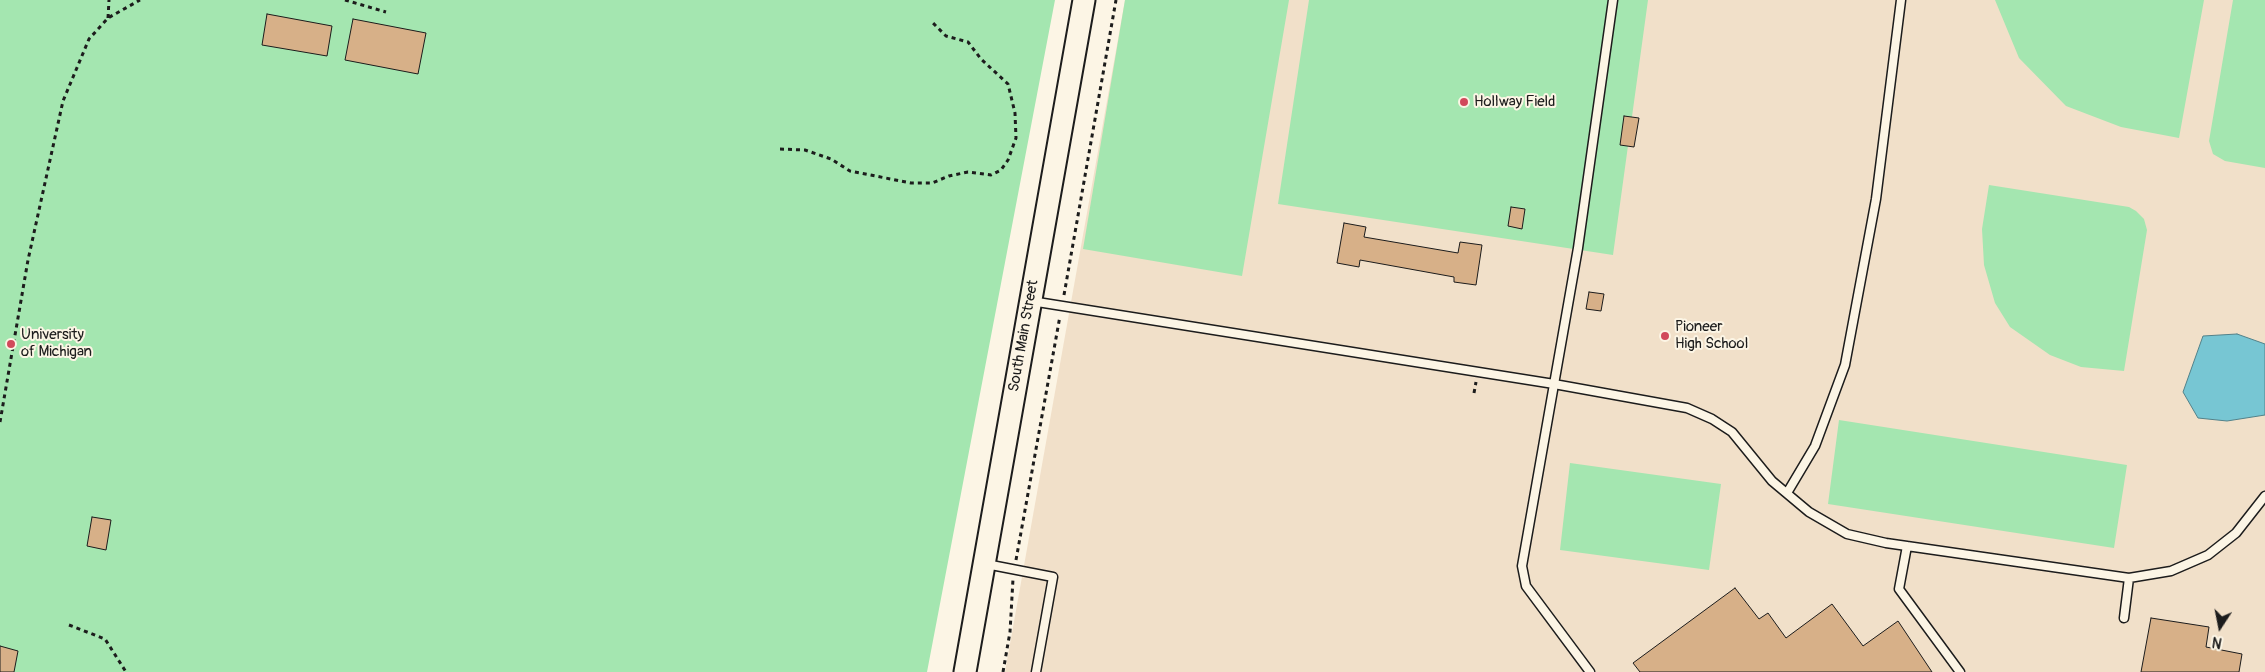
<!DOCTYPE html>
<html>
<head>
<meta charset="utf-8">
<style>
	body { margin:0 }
	#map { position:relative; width:2265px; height:672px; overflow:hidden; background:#fcf5e5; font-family:Pangolin,sans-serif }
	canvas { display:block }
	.north { position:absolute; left:2195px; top:602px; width:50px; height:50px; -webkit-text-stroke:4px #fcf5e5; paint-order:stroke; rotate:191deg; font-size:14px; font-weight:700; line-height:20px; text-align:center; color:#1c1c1c }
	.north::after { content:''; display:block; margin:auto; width:18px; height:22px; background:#1c1c1c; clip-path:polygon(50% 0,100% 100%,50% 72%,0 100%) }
</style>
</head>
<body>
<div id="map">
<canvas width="2265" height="672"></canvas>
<div class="north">N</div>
</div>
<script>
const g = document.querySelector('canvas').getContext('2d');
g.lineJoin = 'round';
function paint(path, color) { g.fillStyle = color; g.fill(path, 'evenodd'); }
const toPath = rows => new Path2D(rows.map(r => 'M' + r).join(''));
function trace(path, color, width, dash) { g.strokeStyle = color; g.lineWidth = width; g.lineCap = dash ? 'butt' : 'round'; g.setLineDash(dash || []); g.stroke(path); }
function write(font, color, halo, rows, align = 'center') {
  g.font = font + ' Pangolin,sans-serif'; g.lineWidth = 4; g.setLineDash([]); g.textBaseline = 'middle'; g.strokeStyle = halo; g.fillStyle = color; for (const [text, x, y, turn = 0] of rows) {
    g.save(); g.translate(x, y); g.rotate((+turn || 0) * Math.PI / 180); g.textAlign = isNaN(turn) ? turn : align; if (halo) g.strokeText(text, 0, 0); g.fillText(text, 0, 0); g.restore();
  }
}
const built = toPath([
	[1125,0,2265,0,2265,672,1005,672]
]);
const green = toPath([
	[0,0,1055,0,927,672,0,672],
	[1125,0,1289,0,1242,276,1083,249],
	[1309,0,1648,0,1613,255,1278,204],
	[1995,0,2204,0,2179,138,2121,127,2066,106,2019,58],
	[2233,0,2265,0,2265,168,2225,161,2213,154,2209,141],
	[1989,185,2129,207,2136,211,2144,219,2147,230,2124,371,2081,367,2050,355,2010,327,1995,303,1984,265,1982,229],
	[1839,420,2127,465,2114,548,1828,504],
	[1570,463,1721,484,1709,570,1560,550]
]);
const water = toPath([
	[2237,334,2265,344,2265,415,2227,421,2198,418,2183,392,2203,336,2237,334]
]);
const building = toPath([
	[267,14,332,26,327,56,262,45,267,14],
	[353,19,426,33,418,74,345,60,353,19],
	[1624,116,1639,118,1634,147,1620,145,1624,116],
	[1511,207,1525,209,1522,229,1508,226,1511,207],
	[1344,223,1366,227,1364,237,1458,253,1460,242,1482,245,1476,285,1454,282,1454,277,1360,260,1359,267,1337,263,1344,223],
	[1589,292,1604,294,1601,311,1586,309,1589,292],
	[92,517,111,520,106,550,87,546,92,517],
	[1735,588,1759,619,1768,613,1786,638,1832,604,1863,646,1898,621,1932,672,1640,672,1633,663,1735,588],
	[2151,618,2209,627,2206,647,2242,654,2239,672,2141,672,2151,618],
	[0,646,18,651,14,672,0,672,0,646]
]);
const path = toPath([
	[345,0,386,12],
	[108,18,109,0],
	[780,149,805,150,831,159,850,171,911,183,932,183,949,176,968,172,991,175,1001,170,1008,160,1016,138,1015,113,1008,84,981,59,968,42,946,36,931,21],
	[1064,295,1116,0],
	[1474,393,1476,382],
	[0,422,28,260,63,101,89,39,108,18,140,0],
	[1016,560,1060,316],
	[69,625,105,639,126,672],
	[1003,672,1010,632,1013,579]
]);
const service = toPath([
	[1031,301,1554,384,1687,408,1712,419,1732,432,1772,481,1809,512,1847,534,1886,543,2129,578,2171,571,2208,555,2236,533,2265,496],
	[1787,493,1815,446,1845,365,1876,199,1901,0],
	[1907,546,1899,589,1960,672],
	[986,564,1053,577,1036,672],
	[2124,618,2129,578],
	[1590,672,1526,586,1522,566,1578,248,1613,0]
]);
const secondary = toPath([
	[965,672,1084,0]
]);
const markers = [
	[1464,102,5,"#d1495b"],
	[1665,336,5,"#d1495b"],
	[11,344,5,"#d1495b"]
];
const poiNames = [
	["Hollway Field",1474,102],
	["Pioneer",1675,327],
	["High School",1675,344],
	["University",21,335],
	["of Michigan",21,352]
];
const streetNames = [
	["South Main Street",1024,336,-80]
];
paint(built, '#f1e0c9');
paint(green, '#a4e6b0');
paint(water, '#77c6d3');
trace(water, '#53828a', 1);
paint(building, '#d7b088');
trace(building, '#1c1c1c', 1);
trace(service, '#1c1c1c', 11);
trace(secondary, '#1c1c1c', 25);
trace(path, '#1c1c1c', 3, [4, 4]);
trace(service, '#fcf5e5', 8);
trace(secondary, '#fcf5e5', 21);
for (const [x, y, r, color] of markers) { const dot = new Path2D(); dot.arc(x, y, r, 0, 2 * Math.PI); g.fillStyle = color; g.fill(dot); trace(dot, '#fcf5e5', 2); }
write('15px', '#1c1c1c', '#fcf5e5', poiNames, 'left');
write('15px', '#1c1c1c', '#fcf5e5', streetNames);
</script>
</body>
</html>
